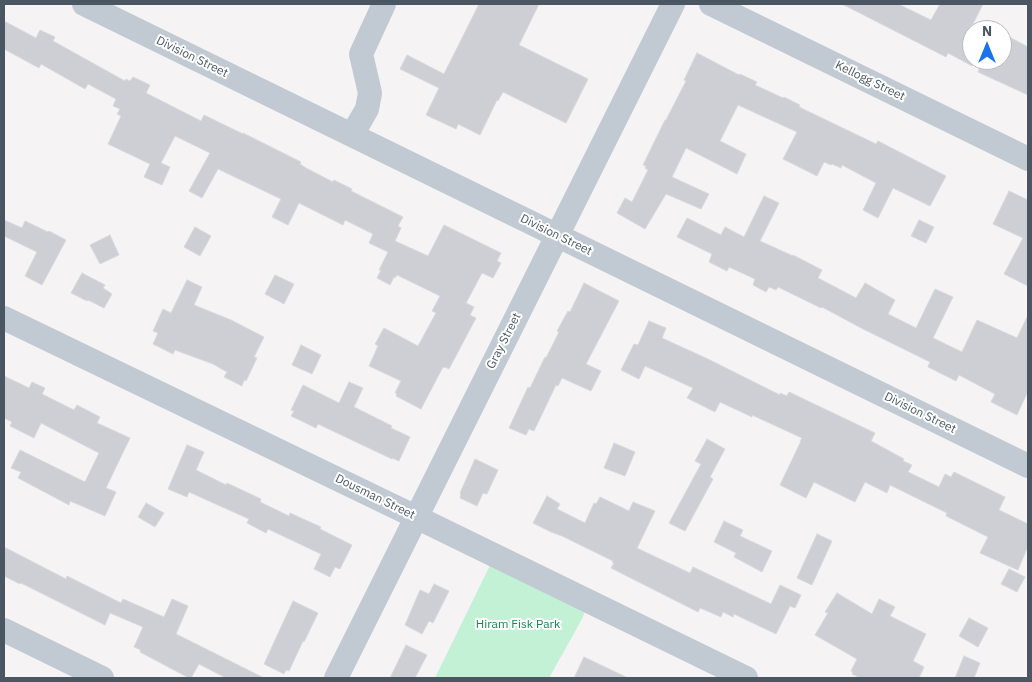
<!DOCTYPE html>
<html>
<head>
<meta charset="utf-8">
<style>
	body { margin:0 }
	#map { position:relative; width:1032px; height:682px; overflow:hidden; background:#f5f3f3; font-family:"IBM Plex Sans",sans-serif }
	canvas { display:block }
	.frame { position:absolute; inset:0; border:5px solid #4a5661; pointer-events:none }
	.north { position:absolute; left:962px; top:20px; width:50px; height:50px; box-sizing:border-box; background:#fff; border:1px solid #b7bbc0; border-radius:50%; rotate:0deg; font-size:14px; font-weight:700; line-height:20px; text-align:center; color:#4a5661 }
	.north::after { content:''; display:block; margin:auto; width:18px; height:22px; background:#1a73e8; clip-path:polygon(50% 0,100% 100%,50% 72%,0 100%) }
</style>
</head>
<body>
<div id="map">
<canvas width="1032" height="682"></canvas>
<div class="frame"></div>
<div class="north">N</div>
</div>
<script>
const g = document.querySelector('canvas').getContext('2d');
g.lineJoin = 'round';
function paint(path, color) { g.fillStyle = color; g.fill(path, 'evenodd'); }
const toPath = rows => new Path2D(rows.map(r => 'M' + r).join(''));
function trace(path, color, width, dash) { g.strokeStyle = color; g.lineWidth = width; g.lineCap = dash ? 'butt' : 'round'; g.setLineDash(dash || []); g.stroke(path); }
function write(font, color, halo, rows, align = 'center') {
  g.font = font + ' "IBM Plex Sans",sans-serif'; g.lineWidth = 4; g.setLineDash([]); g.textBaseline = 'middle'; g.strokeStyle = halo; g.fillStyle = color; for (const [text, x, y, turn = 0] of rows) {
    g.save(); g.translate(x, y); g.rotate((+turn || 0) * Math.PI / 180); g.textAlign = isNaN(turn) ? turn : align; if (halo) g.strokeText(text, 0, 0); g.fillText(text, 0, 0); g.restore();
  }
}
const green = toPath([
	[495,555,589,602,582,619,549,678,435,678]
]);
const building = toPath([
	[479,4,539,4,519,45,588,79,566,123,503,92,498,101,497,100,480,135,458,124,456,129,426,115,439,88,400,69,407,55,444,74,479,4],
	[842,4,898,4,931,20,940,4,983,4,972,26,972,66,948,53,946,57,842,4],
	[4,21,36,38,40,30,55,37,53,41,125,81,126,79,130,81,133,77,150,85,146,93,201,121,204,115,243,134,243,133,301,162,300,164,306,168,333,182,334,180,352,189,351,191,403,217,398,226,401,228,395,241,428,256,444,225,501,253,497,261,501,263,493,278,482,273,466,303,474,307,470,315,476,318,449,369,445,367,444,368,443,367,421,409,396,396,397,394,395,393,401,381,369,366,378,346,375,344,384,328,418,346,436,313,432,311,440,296,397,275,395,278,394,277,390,285,377,278,381,270,379,270,388,252,369,243,373,234,345,220,343,225,299,203,288,225,272,217,281,199,218,169,202,198,189,191,210,153,175,136,161,163,170,167,162,185,144,177,150,164,108,144,121,116,117,114,120,109,113,106,116,99,88,84,85,89,41,64,39,68,4,49,4,21],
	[1002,33,1028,47,1028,95,978,72,983,60,1002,60,1002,33],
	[697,53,739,75,740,74,757,82,755,85,783,98,784,97,800,105,799,107,876,144,878,141,946,176,930,206,893,188,878,218,863,210,876,183,842,165,841,168,832,164,831,165,824,162,817,176,783,159,797,132,738,105,720,141,746,154,737,174,686,148,672,177,709,194,701,209,666,194,645,229,617,213,625,198,632,202,648,170,645,168,646,166,643,165,665,120,666,120,686,81,684,80,697,53],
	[1009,191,1028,200,1028,286,1004,274,1023,238,993,224,1009,191],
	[764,196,779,203,760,241,793,256,793,255,822,270,818,278,856,298,865,283,895,300,888,314,916,328,935,289,953,297,933,338,962,352,977,320,1017,338,1028,315,1028,391,1017,415,991,402,995,394,959,375,956,381,928,367,930,362,863,329,822,307,821,308,778,287,776,290,769,287,766,292,753,285,755,279,729,267,727,271,709,262,712,254,677,237,687,218,721,235,725,227,744,237,764,196],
	[4,220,22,228,25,221,48,232,49,231,66,240,42,285,25,276,37,252,4,236,4,220],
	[919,220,934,227,926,243,911,236,919,220],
	[195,227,211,236,200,256,184,247,195,227],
	[110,235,119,255,100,264,90,245,110,235],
	[82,273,105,285,103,288,112,294,104,308,88,300,87,301,71,293,82,273],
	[275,275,294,284,284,304,265,294,275,275],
	[187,280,202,287,194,305,231,320,264,337,254,357,257,358,246,381,244,380,242,386,224,377,227,372,213,364,175,350,173,354,153,344,158,333,153,331,163,309,171,313,187,280],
	[584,283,619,301,586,364,601,371,591,391,562,378,558,386,556,385,534,431,529,429,526,435,509,428,528,387,530,388,545,357,546,358,559,332,557,331,568,311,570,312,584,283],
	[649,321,666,328,662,338,710,360,780,395,780,393,787,396,789,392,875,433,871,441,904,459,903,461,912,465,908,472,939,487,945,474,951,477,954,472,1005,497,999,510,1028,524,1028,546,1018,570,980,553,988,537,946,516,947,513,890,485,887,493,865,482,855,502,814,482,806,498,780,485,801,441,800,441,802,438,752,415,752,417,720,402,715,412,687,398,693,388,645,366,639,379,621,370,634,344,638,345,649,321],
	[301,345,321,355,312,374,292,365,301,345],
	[4,376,29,388,32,382,45,388,42,394,74,410,77,405,100,417,97,423,130,438,106,488,116,492,105,516,70,501,69,505,18,478,21,472,11,468,20,450,85,482,99,453,41,423,34,438,10,426,12,422,4,418,4,376],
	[349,382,363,388,354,407,392,426,391,428,410,437,399,461,392,458,392,459,318,424,316,428,291,416,294,411,291,410,303,385,339,403,349,382],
	[707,439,725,449,710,477,713,479,685,531,669,523,701,464,695,461,707,439],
	[614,443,635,452,625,476,604,468,614,443],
	[187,445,204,452,196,470,226,485,227,483,261,499,260,502,289,516,290,513,321,527,320,529,352,545,340,569,335,567,330,577,314,569,321,554,268,529,266,533,247,523,249,519,189,492,187,497,168,489,187,445],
	[475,459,498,470,487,494,483,493,477,506,460,498,461,494,460,493,475,459],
	[547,496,560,504,557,509,585,523,594,503,596,504,600,497,629,511,633,502,655,511,637,548,643,551,690,573,693,567,771,604,780,585,801,595,795,608,790,606,776,634,734,614,733,617,723,612,721,617,700,608,698,612,611,568,614,563,612,562,613,561,562,536,551,532,533,523,547,496],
	[146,503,164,513,155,527,138,517,146,503],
	[724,521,743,530,740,536,772,551,762,572,734,557,736,553,714,542,724,521],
	[817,534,832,541,812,585,797,578,817,534],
	[4,547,66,579,67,576,121,603,123,599,164,617,172,599,188,606,176,634,264,678,226,678,199,664,191,678,189,678,140,652,141,650,134,647,143,627,110,613,105,625,21,583,20,584,4,576,4,547],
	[1009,569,1025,577,1017,592,1001,584,1009,569],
	[434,584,449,591,433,623,429,621,422,634,405,625,420,590,429,594,434,584],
	[837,593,872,614,879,599,895,607,890,616,926,634,913,661,924,667,919,678,860,678,852,674,853,672,851,671,857,659,815,635,828,613,825,612,837,593],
	[293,601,318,613,304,642,303,641,289,671,286,670,284,674,264,664,293,601],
	[969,618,988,628,978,647,959,636,969,618],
	[406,645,427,655,415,678,390,678,406,645],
	[964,656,980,663,974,678,955,678,964,656],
	[584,657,628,678,574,678,584,657]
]);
const minor = toPath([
	[84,4,1028,466],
	[711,4,1028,159],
	[352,135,367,109,370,93,361,54,384,4],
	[4,318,416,517,746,678],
	[4,630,102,678],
	[336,678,673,4]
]);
const streetNames = [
	["Division Street",192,57,26],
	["Kellogg Street",870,81,26],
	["Division Street",556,235,26],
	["Gray Street",504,341,-63],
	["Division Street",920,413,26],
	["Dousman Street",375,497,26]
];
const parkNames = [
	["Hiram Fisk Park",518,625]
];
paint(green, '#c3f1d5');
paint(building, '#cdcfd5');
trace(building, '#d7d9de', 1);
trace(minor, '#c1cad2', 24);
write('12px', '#4a5661', '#fff', streetNames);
write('12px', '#17864f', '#fff', parkNames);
</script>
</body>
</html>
